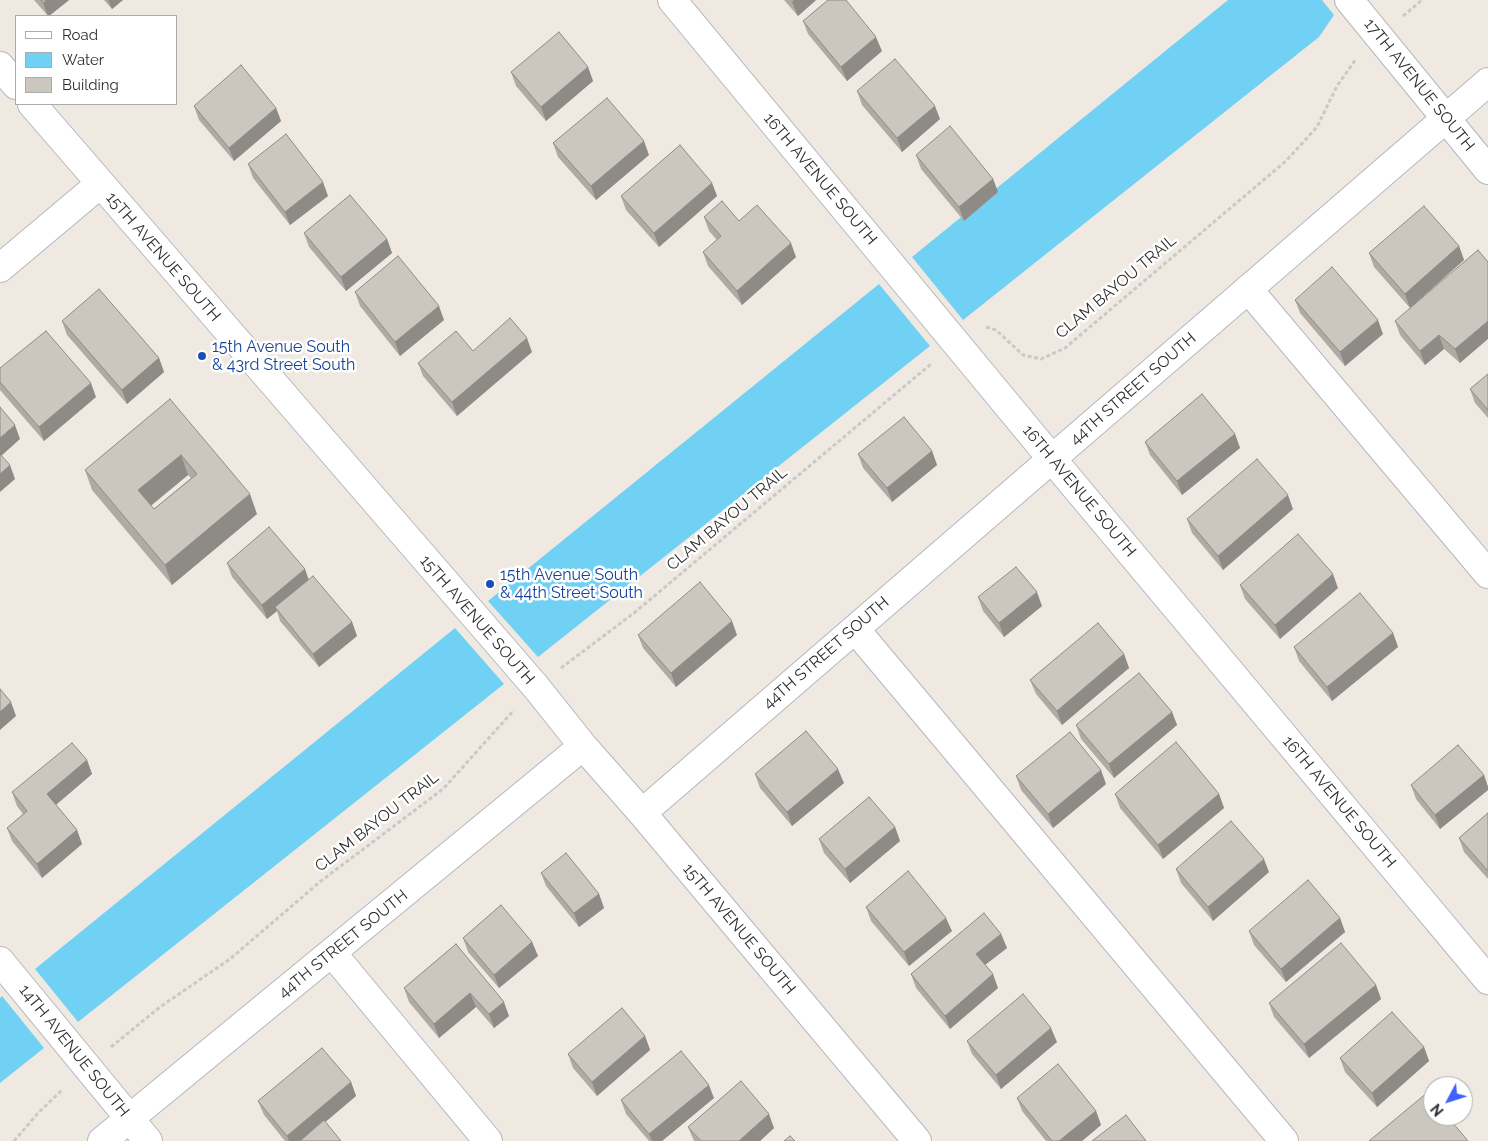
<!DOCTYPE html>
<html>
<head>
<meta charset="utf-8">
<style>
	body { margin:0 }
	#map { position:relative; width:1488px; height:1141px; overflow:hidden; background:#efe9e1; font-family:Raleway,sans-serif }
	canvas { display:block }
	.legend { position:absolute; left:15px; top:15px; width:162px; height:90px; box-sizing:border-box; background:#fff; border:1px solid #ababab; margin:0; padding:6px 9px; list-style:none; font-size:15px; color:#2e2e2e }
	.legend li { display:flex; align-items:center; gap:10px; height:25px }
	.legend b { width:25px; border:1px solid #ababab }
	.north { position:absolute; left:1423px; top:1076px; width:50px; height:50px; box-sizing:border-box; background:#fff; border:1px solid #ababab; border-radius:50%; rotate:230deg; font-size:14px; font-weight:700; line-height:20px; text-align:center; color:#2e2e2e }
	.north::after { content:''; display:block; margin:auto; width:18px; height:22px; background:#3e61ff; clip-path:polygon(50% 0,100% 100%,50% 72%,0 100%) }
</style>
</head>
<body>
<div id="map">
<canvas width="1488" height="1141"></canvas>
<ul class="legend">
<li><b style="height:6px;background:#fff"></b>Road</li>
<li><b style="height:14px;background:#71d1f4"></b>Water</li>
<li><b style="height:14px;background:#cbc7bf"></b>Building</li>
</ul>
<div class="north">N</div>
</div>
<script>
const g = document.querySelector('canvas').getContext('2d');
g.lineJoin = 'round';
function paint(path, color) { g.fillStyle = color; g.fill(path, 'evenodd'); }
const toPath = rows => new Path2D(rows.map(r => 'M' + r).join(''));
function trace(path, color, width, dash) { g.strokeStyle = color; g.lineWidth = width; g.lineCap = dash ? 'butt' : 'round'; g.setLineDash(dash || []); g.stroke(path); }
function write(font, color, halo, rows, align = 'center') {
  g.font = font + ' Raleway,sans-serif'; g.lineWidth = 5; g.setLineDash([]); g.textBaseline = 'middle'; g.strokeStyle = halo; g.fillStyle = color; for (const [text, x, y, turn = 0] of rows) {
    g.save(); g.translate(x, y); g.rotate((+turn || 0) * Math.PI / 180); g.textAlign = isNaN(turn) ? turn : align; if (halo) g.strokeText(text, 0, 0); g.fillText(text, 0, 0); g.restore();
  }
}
const water = toPath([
	[1228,0,1322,0,1334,15,1319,37,963,320,912,257],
	[879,284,930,346,538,657,488,601],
	[455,628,504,684,78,1022,35,969],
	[2,996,44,1048,0,1083,0,998]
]);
const path = toPath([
	[1403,16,1422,0],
	[986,327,996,330,1023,355,1041,359,1065,348,1286,161,1317,127,1337,86,1356,59],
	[561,668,634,613,931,364],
	[111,1047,160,1007,230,959,321,881,443,789,514,710],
	[14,1141,39,1112,63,1089]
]);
const minor = toPath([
	[672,0,1052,459,1488,980],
	[1349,0,1488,170],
	[0,66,16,85],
	[32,104,536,687,583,746,642,813,917,1141],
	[0,268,100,184],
	[1248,289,1488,574],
	[855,629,1284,1141],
	[642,813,1488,82],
	[332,953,488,1141],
	[0,961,148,1141],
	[102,1141,583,746]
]);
const wall = toPath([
	[34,0,69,0,49,16,48,16],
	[104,0,123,0,112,9],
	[784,0,816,0,798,16],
	[803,21,882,51,847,81,808,34],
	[588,67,593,81,546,121,516,86,511,72],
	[857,91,940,119,902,152,862,105],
	[194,106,276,108,281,121,234,161,199,120],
	[553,143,649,155,596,200,558,157],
	[916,155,993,179,998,192,964,221,921,169],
	[248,164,328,196,290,225,253,178],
	[712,183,717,196,659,247,626,210,621,196],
	[704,217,739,221,796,257,742,305,708,266,703,252,717,240,709,231],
	[304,233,387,239,392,253,346,291,309,247],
	[1459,246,1464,260,1410,308,1374,267,1369,253],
	[1488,262,1460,363,1444,349,1425,365,1400,335,1395,321],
	[355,292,444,320,400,356,360,306],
	[1295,300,1383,334,1345,366,1300,313],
	[62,321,159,358,164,372,127,404,67,335],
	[473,351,532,352,457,416,423,376,418,363],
	[0,368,96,397,44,441,0,390],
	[1488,374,1488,418,1475,403,1470,389],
	[170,399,257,514,172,585,92,490,85,470],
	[188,475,191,478,154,509,151,506],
	[1235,434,1240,448,1182,495,1150,455,1145,442],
	[932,451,937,465,892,502,863,468,858,454],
	[1293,509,1223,570,1192,533,1187,519],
	[227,563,308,579,352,622,357,636,319,667,280,621,277,611,267,619,232,577],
	[1240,585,1338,588,1280,639,1245,599],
	[978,597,1042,606,1004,637,983,611],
	[1393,633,1398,647,1332,701,1299,661,1294,647],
	[638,635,737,635,676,687,643,648],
	[1124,654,1129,668,1062,725,1036,694,1030,680],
	[1172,712,1177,725,1114,778,1081,739,1076,725],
	[87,760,92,774,56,805,77,830,82,844,42,878,12,841,7,828,23,814,17,806,12,792],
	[755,774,844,783,792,826,760,788],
	[1484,775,1488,787,1488,790,1440,829,1416,799,1411,785],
	[1016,776,1106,784,1053,828,1021,790],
	[1115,794,1219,794,1224,808,1163,859,1120,808],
	[1488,813,1488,879,1464,852,1459,838],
	[895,827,900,841,850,883,824,853,819,839],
	[1176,869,1269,872,1213,921,1181,883],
	[541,873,599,894,604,908,579,927,546,886],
	[866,907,952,931,909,966,871,921],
	[1340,918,1345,932,1286,982,1254,945,1249,931],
	[1001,934,1007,948,985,965,998,988,950,1029,916,988,911,974],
	[463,938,532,942,538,956,499,988,468,952],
	[456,944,509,1016,494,1028,476,1007,439,1038,409,1002,404,988],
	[1376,985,1381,999,1309,1058,1274,1017,1269,1003],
	[645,1036,650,1050,597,1096,573,1068,568,1054],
	[967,1041,1057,1042,1001,1089,972,1054],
	[1424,1047,1429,1061,1377,1107,1345,1072,1340,1058],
	[351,1082,356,1096,325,1122,341,1141,285,1141,264,1115,258,1101],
	[714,1098,662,1141,649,1141,626,1114,621,1100],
	[1017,1098,1096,1111,1101,1125,1082,1141,1046,1141,1022,1111],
	[688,1127,774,1128,760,1141,694,1141]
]);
const shadedWall = toPath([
	[47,0,69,0,49,16,48,16,43,3],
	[108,0,123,0,112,9],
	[794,0,816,0,798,16,792,2],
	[876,37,882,51,847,81,841,67],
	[588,67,593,81,546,121,541,107],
	[935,106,940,119,902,152,897,138],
	[276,108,281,121,234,161,229,148],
	[644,141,649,155,596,200,591,186],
	[993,179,998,192,964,221,959,207],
	[323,182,328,196,290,225,285,212],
	[712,183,717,196,659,247,654,233],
	[387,239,392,253,346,291,341,277],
	[791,243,796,257,742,305,737,291],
	[1459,246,1464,260,1410,308,1405,294],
	[439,306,444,320,400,356,395,342],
	[1378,320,1383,334,1345,366,1340,352],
	[1488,321,1488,339,1460,363,1455,349],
	[1439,335,1444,349,1425,365,1420,351],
	[527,338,532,352,457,416,452,402],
	[159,358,164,372,127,404,122,390],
	[91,383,96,397,44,441,39,427],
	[15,425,20,439,0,457,0,438],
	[1235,434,1240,448,1182,495,1177,481],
	[932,451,937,465,892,502,887,488],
	[181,455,188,475,145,510,138,490],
	[10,465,15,479,0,492,0,474],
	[250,494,257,514,172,585,165,565],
	[1288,495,1293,509,1223,570,1218,556],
	[305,569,310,583,275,607,277,611,267,619,262,605],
	[1333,574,1338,588,1280,639,1275,625],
	[1037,592,1042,606,1004,637,999,623],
	[732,621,737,635,676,687,671,673],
	[352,622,357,636,319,667,313,654],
	[1393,633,1398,647,1332,701,1327,687],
	[1124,654,1129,668,1062,725,1057,711],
	[11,702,16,716,0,730,0,712],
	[1172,712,1177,725,1114,778,1109,764],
	[87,760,92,774,52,808,47,794],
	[838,769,844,783,792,826,787,812],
	[1101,770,1106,784,1053,828,1048,814],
	[1484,775,1488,787,1488,790,1440,829,1435,815],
	[1219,794,1224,808,1163,859,1158,845],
	[895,827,900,841,850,883,845,869],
	[77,830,82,844,42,878,37,864],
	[1264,859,1269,872,1213,921,1208,907],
	[599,894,604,908,579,927,574,913],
	[946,918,952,931,909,966,904,952],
	[1340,918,1345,932,1286,982,1281,969],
	[1001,934,1007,948,981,968,976,954],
	[532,942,538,956,499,988,494,975],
	[993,974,998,988,950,1029,945,1016],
	[1376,985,1381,999,1309,1058,1304,1044],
	[470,993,476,1007,439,1038,434,1024],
	[504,1002,509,1016,494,1028,489,1014],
	[1051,1028,1057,1042,1001,1089,996,1075],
	[645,1036,650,1050,597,1096,592,1082],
	[1424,1047,1429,1061,1377,1107,1372,1093],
	[351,1082,356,1096,303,1141,289,1141,287,1136],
	[709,1085,714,1098,662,1141,652,1141,649,1134],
	[1096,1111,1101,1125,1082,1141,1059,1141],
	[769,1114,774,1128,760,1141,739,1141]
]);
const building = toPath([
	[41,0,47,0,43,3,41,0],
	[828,0,846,0,876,37,841,67,803,21,828,0],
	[559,32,588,67,541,107,511,72,559,32],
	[895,59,935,106,897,138,857,91,895,59],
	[241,65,276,108,229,148,194,106,241,65],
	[607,98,644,141,591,186,553,143,607,98],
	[950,126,993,179,959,207,916,155,950,126],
	[286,134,323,182,285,212,248,164,286,134],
	[680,145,712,183,654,233,621,196,680,145],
	[350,195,387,239,341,277,304,233,350,195],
	[722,201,739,221,757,205,791,243,737,291,703,252,721,236,704,217,722,201],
	[1424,206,1459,246,1405,294,1369,253,1424,206],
	[1478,250,1488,262,1488,321,1455,349,1439,335,1420,351,1395,321,1478,250],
	[398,256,439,306,395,342,355,292,398,256],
	[1332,267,1378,320,1340,352,1295,300,1332,267],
	[99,289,159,358,122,390,62,321,99,289],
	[510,318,527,338,452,402,418,363,456,331,473,351,510,318],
	[46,331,91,383,39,427,0,382,0,368,46,331],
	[1488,374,1488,410,1470,389,1488,374],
	[1202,394,1235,434,1177,481,1145,442,1202,394],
	[170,399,250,494,165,565,85,470,170,399],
	[181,455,197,474,154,509,138,490,181,455],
	[0,407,15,425,0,438,0,407],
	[904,417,932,451,887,488,858,454,904,417],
	[0,454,10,465,0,474,0,454],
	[1257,459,1288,495,1218,556,1187,519,1257,459],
	[269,527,305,569,262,605,227,563,269,527],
	[1298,534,1333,574,1275,625,1240,585,1298,534],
	[1016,567,1037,592,999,623,978,597,1016,567],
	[313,576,352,622,313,654,275,607,313,576],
	[700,582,732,621,671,673,638,635,700,582],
	[1360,593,1393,633,1327,687,1294,647,1360,593],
	[1098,623,1124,654,1057,711,1030,680,1098,623],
	[1139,673,1172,712,1109,764,1076,725,1139,673],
	[0,689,11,702,0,712,0,689],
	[806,731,838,769,787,812,755,774,806,731],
	[1070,732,1101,770,1048,814,1016,776,1070,732],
	[1176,742,1219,794,1158,845,1115,794,1176,742],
	[72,743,87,760,47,794,77,830,37,864,7,828,27,811,12,792,72,743],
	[1458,745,1484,775,1435,815,1411,785,1458,745],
	[869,797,895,827,845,869,819,839,869,797],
	[1488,813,1488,871,1459,838,1488,813],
	[1231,821,1264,859,1208,907,1176,869,1231,821],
	[566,853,599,894,574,913,541,873,566,853],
	[908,871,946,918,904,952,866,907,908,871],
	[1308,880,1340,918,1281,969,1249,931,1308,880],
	[501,905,532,942,494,975,463,938,501,905],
	[984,913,1001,934,976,954,993,974,945,1016,911,974,984,913],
	[1341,943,1376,985,1304,1044,1269,1003,1341,943],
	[456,944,504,1002,489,1014,470,993,434,1024,404,988,456,944],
	[1023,994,1051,1028,996,1075,967,1041,1023,994],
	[622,1008,645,1036,592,1082,568,1054,622,1008],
	[1392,1012,1424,1047,1372,1093,1340,1058,1392,1012],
	[322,1048,351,1082,287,1136,258,1101,322,1048],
	[681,1051,709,1085,649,1134,621,1100,681,1051],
	[1058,1064,1096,1111,1059,1141,1052,1141,1017,1098,1058,1064],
	[741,1081,769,1114,739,1141,701,1141,688,1127,741,1081],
	[1428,1092,1433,1098,1433,1116,1447,1116,1468,1141,1369,1141,1428,1092],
	[1126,1115,1146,1141,1092,1141,1126,1115],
	[324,1120,341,1141,300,1141,324,1120],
	[790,1136,795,1141,784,1141,790,1136]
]);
const markers = [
	[202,356,5,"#1a4fb4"],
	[490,584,5,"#1a4fb4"]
];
const streetNames = [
	["17TH AVENUE SOUTH",1419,85,51],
	["16TH AVENUE SOUTH",820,179,50],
	["15TH AVENUE SOUTH",163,257,49],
	["CLAM BAYOU TRAIL",1116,287,-40],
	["44TH STREET SOUTH",1133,389,-41],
	["16TH AVENUE SOUTH",1079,491,50],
	["CLAM BAYOU TRAIL",727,519,-40],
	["15TH AVENUE SOUTH",477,620,49],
	["44TH STREET SOUTH",826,653,-41],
	["16TH AVENUE SOUTH",1339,802,50],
	["CLAM BAYOU TRAIL",377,822,-38],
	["15TH AVENUE SOUTH",739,929,50],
	["44TH STREET SOUTH",343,944,-39],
	["14TH AVENUE SOUTH",74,1051,51]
];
const transitNames = [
	["15th Avenue South",212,347],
	["& 43rd Street South",212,365],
	["15th Avenue South",500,575],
	["& 44th Street South",500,593]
];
paint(water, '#71d1f4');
trace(minor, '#b4b7c1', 30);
trace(path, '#c9c9c9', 3, [4, 2.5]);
trace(minor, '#fff', 28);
paint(wall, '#afaba4');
paint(shadedWall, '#8e8b86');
paint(building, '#cbc7bf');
trace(building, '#8e8b86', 1);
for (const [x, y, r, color] of markers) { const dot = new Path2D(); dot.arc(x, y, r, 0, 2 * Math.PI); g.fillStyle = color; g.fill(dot); trace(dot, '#fff', 2); }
write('16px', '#2e2e2e', '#fff', streetNames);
write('16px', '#164399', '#fff', transitNames, 'left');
</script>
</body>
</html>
